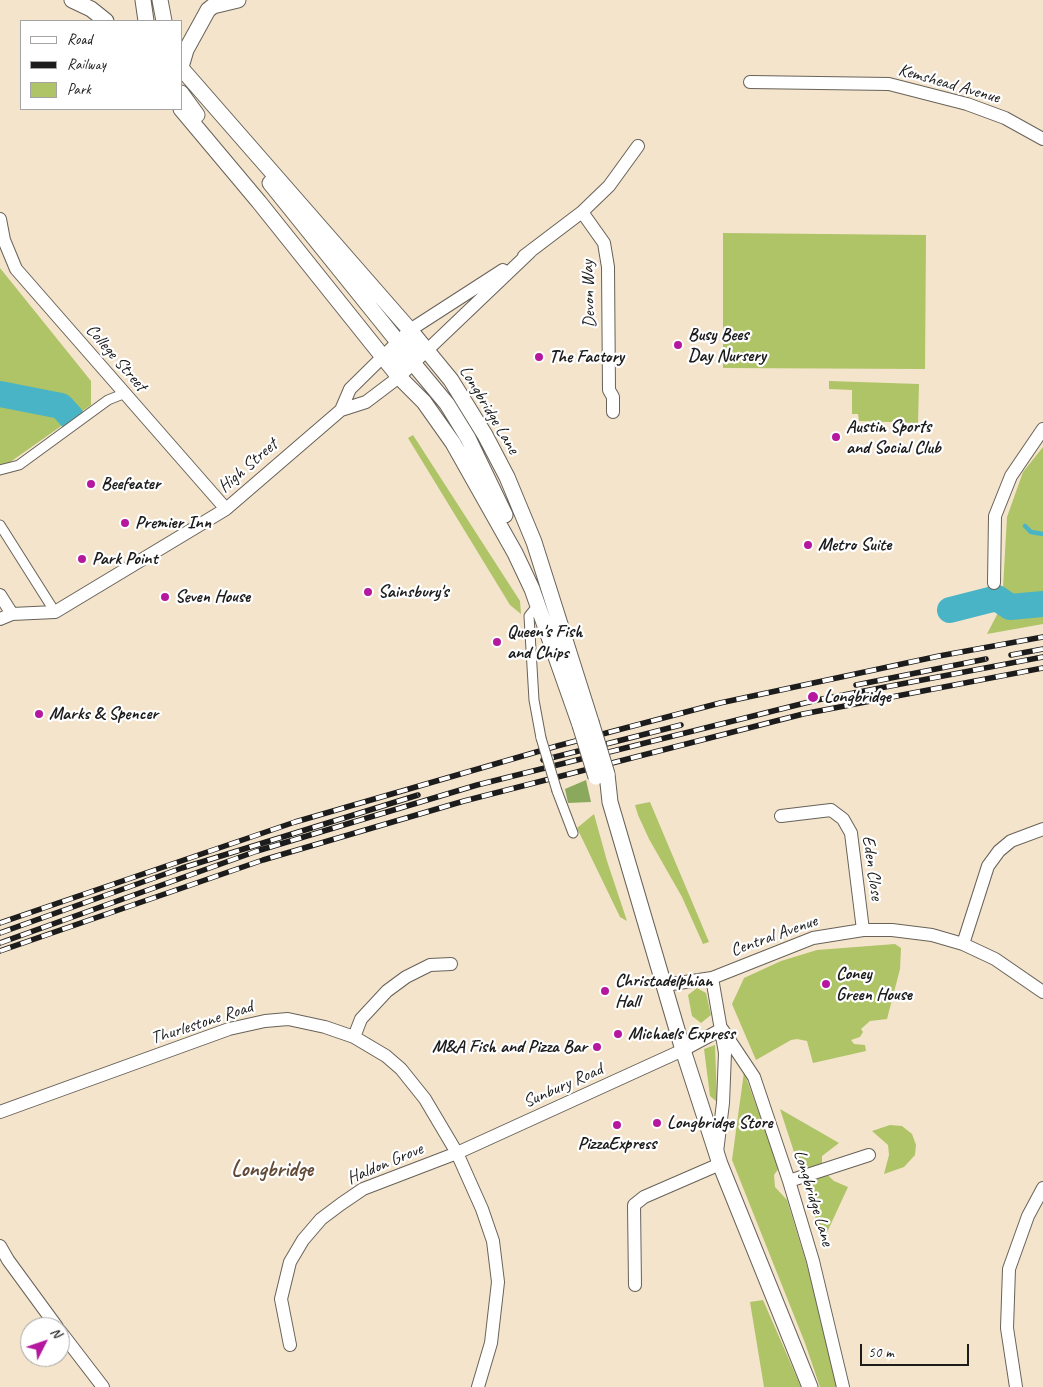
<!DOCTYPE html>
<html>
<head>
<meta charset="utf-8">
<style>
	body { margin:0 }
	#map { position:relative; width:1043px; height:1387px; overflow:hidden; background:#f4e4cb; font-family:Caveat,sans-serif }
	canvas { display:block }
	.legend { position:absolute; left:20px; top:20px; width:162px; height:90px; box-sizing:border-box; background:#fff; border:1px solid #a4a4a4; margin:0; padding:6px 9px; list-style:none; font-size:15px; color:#1c1c1c }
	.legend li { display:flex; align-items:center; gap:10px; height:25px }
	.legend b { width:25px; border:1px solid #a4a4a4 }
	.north { position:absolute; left:20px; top:1317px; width:50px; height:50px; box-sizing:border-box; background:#fff; border:1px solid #a4a4a4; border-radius:50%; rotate:49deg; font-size:14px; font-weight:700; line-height:20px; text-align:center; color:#1c1c1c }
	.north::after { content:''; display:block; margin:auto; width:18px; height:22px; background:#b5179e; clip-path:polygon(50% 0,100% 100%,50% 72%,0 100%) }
	.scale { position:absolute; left:860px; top:1344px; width:109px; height:22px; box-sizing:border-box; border:2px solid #1c1c1c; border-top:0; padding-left:6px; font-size:15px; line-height:18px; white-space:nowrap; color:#1c1c1c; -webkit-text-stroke:4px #fff; paint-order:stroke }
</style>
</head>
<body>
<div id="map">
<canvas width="1043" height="1387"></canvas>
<ul class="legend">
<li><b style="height:6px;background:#fff"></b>Road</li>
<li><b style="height:6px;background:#1c1c1c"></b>Railway</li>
<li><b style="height:14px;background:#afc367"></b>Park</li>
</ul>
<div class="north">N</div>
<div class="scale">50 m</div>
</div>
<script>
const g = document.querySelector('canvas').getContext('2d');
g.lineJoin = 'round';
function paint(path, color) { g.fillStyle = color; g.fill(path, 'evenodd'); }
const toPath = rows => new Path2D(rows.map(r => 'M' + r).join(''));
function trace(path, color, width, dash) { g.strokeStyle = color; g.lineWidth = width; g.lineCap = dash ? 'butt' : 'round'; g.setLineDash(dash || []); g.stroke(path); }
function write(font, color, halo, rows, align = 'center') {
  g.font = font + ' Caveat,sans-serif'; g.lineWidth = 4.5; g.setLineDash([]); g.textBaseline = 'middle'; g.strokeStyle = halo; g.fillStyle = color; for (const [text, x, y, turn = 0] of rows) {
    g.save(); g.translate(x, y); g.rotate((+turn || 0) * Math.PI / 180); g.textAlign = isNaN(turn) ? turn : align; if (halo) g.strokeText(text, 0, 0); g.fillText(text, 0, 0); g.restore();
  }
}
const green = toPath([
	[723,233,926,235,925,369,723,368],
	[0,268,91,381,91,405,6,465,0,466],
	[829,381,919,384,918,423,859,421,858,414,852,414,852,390,829,389],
	[413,435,520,601,521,614,510,605,408,438],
	[1043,447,1043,624,987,634,1002,605,1007,517,1023,472],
	[650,802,709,942,703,944,682,897,649,839,638,815,635,805],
	[594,814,607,861,627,921,620,917,577,828],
	[895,944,901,948,900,969,887,1019,870,1021,861,1029,863,1032,860,1037,851,1040,854,1044,865,1045,866,1051,813,1063,807,1041,797,1039,791,1040,756,1060,732,1004,744,978,781,961,817,950],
	[697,988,706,993,711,1015,701,1023,692,1016,688,995],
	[715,1045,717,1102,710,1096,704,1049],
	[744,1072,779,1168,774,1175,775,1187,787,1200,809,1272,837,1387,820,1387,805,1343,732,1160],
	[780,1109,839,1143,822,1156,822,1170,834,1181,848,1187,823,1241],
	[890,1125,902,1126,912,1134,916,1145,915,1155,904,1167,884,1174,889,1155,888,1145,872,1131],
	[763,1300,801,1387,764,1387,750,1302]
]);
const forest = toPath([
	[586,780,591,802,568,803,565,789]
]);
const stream = toPath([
	[1025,526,1031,532,1043,534]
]);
const river = toPath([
	[0,394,61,406,71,417],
	[950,610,997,598,1010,607,1043,604]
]);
const pedestrian = toPath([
	[0,470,19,465,108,400,123,394],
	[0,525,55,612],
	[540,608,533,611,529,616,534,700,541,738],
	[557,791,573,833]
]);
const minor = toPath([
	[750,82,889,84,967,104,1005,118,1043,139],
	[582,212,604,243,608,267,609,390,613,397,613,412],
	[0,219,4,240,16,269,226,509],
	[524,256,582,212,609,186,638,146],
	[341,410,350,389,410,330,503,270],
	[994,583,995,516,1011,476,1043,429],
	[0,595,12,614],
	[0,619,12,614,55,612,226,509,341,410,366,402,399,377,530,252],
	[781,816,831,810,843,819,851,833,863,930],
	[963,944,988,866,999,851,1011,841,1043,829],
	[712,978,813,938,863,930,892,930,932,935,963,944,995,959,1043,992],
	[665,985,712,978,725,1053,723,1103,717,1152],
	[722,1029,754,1077,789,1181,813,1261,843,1387],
	[354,1037,361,1019,387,991,406,977,430,965,451,964],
	[0,1112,229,1029,265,1021,288,1019,325,1027,354,1037,386,1056,401,1069,425,1099,457,1153,482,1209,493,1241,498,1282,491,1343,478,1387],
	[789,1181,869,1155],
	[0,1246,8,1260,57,1327],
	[635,1285,634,1205,644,1197,720,1164],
	[60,1331,103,1387],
	[290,1345,281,1299,290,1262,303,1240,321,1219,341,1204,363,1189,457,1153,683,1050,722,1029],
	[1016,1387,1007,1328,1009,1269,1028,1216,1043,1188]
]);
const tertiary = toPath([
	[72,0,91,9,106,21],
	[143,0,146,21],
	[160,0,164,21],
	[181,67,186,50,208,10,213,6,238,0],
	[181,68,410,330,451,380,485,435,507,477,534,542,591,722],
	[181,93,197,115],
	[181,109,259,202,399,377,424,402,453,443,515,553,532,589,580,725],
	[270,183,398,342,399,377],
	[410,330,413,363,447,404,468,438,505,515],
	[607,774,610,802,683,1050,720,1164,810,1387]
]);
const rail = toPath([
	[1011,655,1043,649],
	[856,685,986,659],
	[543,760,681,725],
	[0,923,295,822,557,746,720,703,939,656,1043,637],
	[0,933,182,868,418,795],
	[0,943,257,851,477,785,817,700,1043,657],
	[0,951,263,860,464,801,803,714,1043,668]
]);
const pedestrianBridge = toPath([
	[541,738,557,791]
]);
const tertiaryBridge = toPath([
	[591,722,607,774],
	[580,725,596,777]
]);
const markers = [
	[678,345,5,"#b5179e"],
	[539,357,5,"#b5179e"],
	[836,437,5,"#b5179e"],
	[91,484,5,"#b5179e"],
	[125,523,5,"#b5179e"],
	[808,545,5,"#b5179e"],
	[82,559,5,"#b5179e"],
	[368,592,5,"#b5179e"],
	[165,597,5,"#b5179e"],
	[497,642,5,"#b5179e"],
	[813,697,6,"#b5179e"],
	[39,714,5,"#b5179e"],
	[826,984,5,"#b5179e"],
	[605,991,5,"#b5179e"],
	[618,1034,5,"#b5179e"],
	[597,1047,5,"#b5179e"],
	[657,1123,5,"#b5179e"],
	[617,1125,5,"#b5179e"]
];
const streetNames = [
	["Kemshead Avenue",949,84,16],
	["Devon Way",589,294,-92],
	["College Street",116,358,49],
	["Longbridge Lane",489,410,59],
	["High Street",248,466,-41],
	["Eden Close",872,868,82],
	["Central Avenue",774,936,-20],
	["Thurlestone Road",202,1023,-18],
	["Sunbury Road",563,1086,-24],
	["Haldon Grove",385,1164,-23],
	["Longbridge Lane",813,1198,73]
];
const poiNames = [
	["Busy Bees",688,335],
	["Day Nursery",688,356],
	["The Factory",549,357],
	["Austin Sports",846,427],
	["and Social Club",846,448],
	["Beefeater",101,484],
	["Premier Inn",135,523],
	["Metro Suite",818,545],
	["Park Point",92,559],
	["Sainsbury's",378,592],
	["Seven House",175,597],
	["Queen's Fish",507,632],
	["and Chips",507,653],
	["Longbridge",824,697],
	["Marks & Spencer",49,714],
	["Coney",836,974],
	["Green House",836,995],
	["Christadelphian",615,981],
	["Hall",615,1002],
	["Michaels Express",628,1034],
	["M&A Fish and Pizza Bar",587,1047,"right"],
	["Longbridge Store",667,1123],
	["PizzaExpress",617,1144,"center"]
];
const districtNames = [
	["Longbridge",272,1170]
];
paint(green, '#afc367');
paint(forest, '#8ba95c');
trace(stream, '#48b4c6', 4.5);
trace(river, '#48b4c6', 26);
trace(pedestrian, '#686259', 11);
trace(minor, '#686259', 14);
trace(tertiary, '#686259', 17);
trace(pedestrian, '#fff', 9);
trace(minor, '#fff', 12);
trace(tertiary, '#fff', 15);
trace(rail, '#1c1c1c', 5.5);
trace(rail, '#fff', 4, [11]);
trace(pedestrianBridge, '#686259', 11, []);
trace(tertiaryBridge, '#686259', 17, []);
trace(pedestrianBridge, '#fff', 9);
trace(tertiaryBridge, '#fff', 15);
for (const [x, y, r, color] of markers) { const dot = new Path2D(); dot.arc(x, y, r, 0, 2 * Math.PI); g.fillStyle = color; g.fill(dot); trace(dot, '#fff', 2); }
write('18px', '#1c1c1c', '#fff', streetNames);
write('bold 18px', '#1c1c1c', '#fff', poiNames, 'left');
write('bold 22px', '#634a37', '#fff', districtNames);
</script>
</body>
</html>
